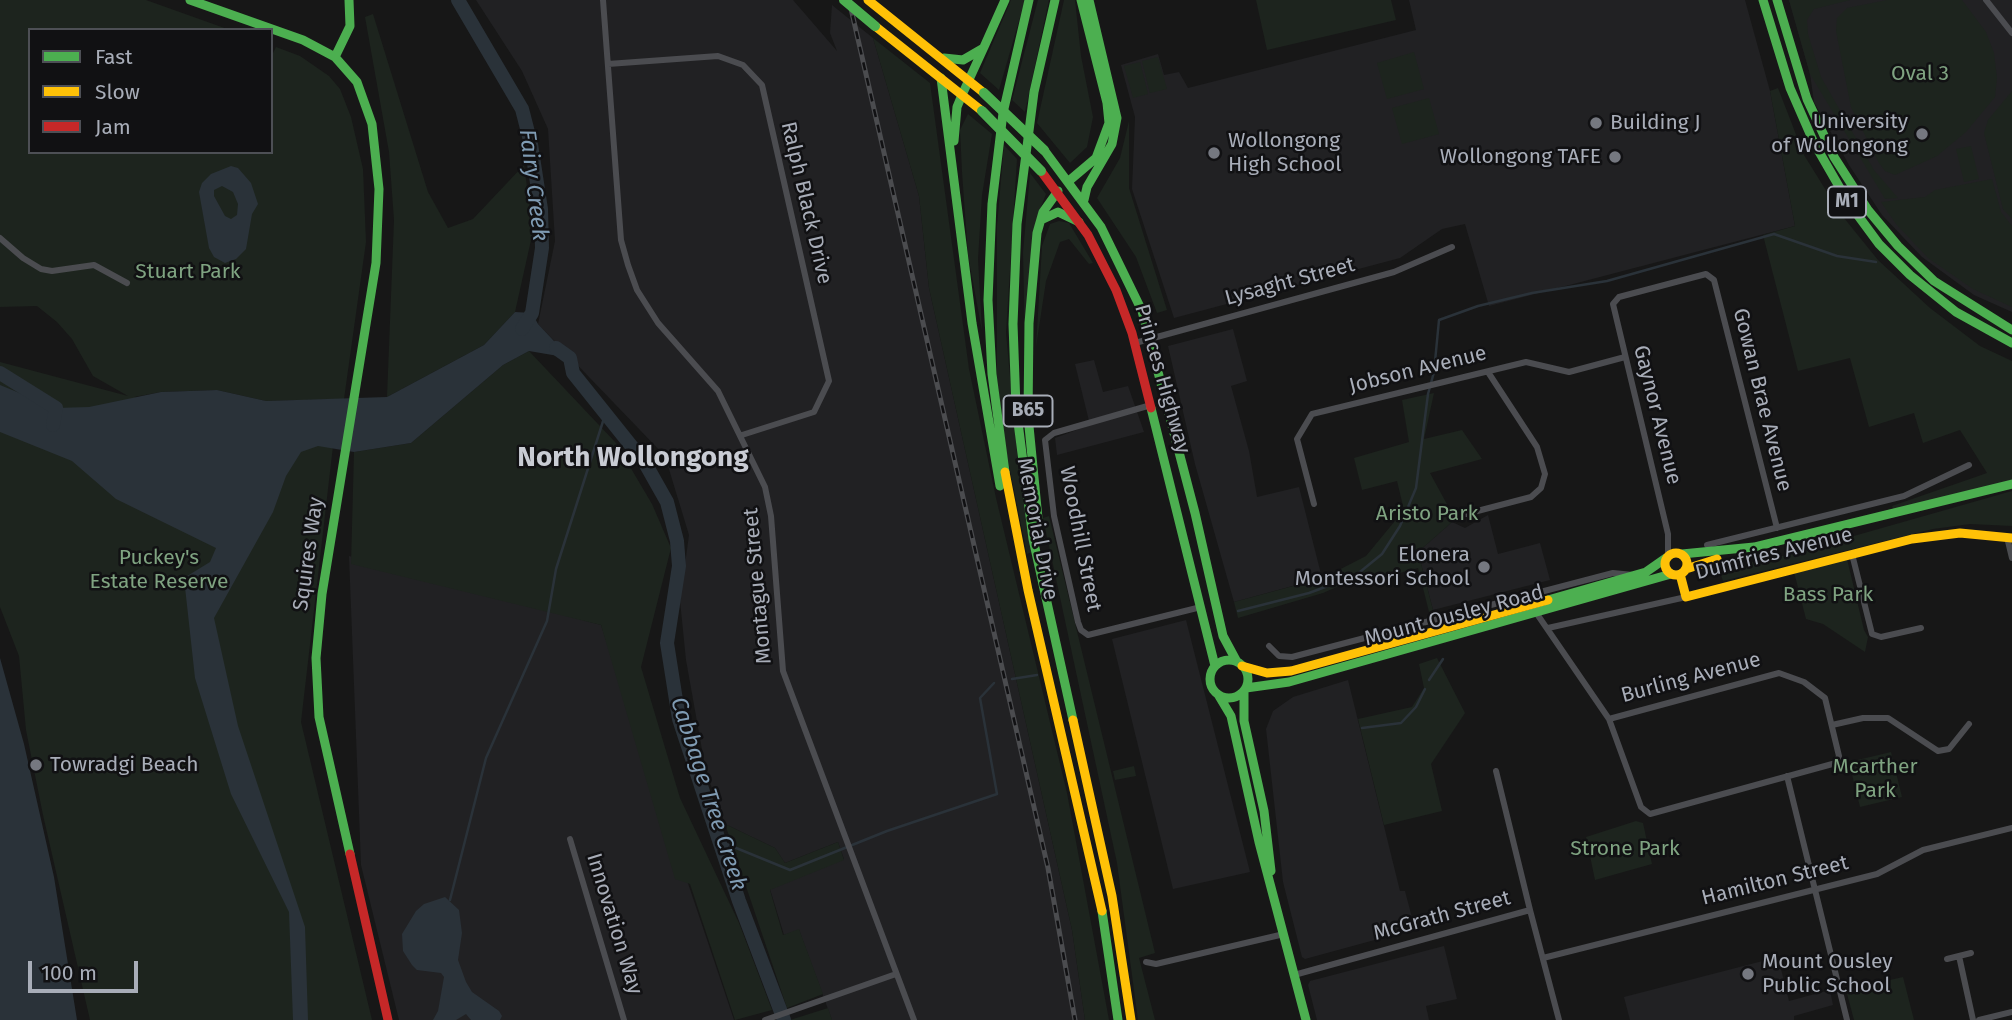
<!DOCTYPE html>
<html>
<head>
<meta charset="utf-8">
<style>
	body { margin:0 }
	#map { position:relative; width:2012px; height:1020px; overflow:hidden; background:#171717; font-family:"Fira Sans",sans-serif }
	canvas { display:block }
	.legend { position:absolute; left:28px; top:28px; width:245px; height:126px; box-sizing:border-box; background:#111113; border:2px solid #4d4f55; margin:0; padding:9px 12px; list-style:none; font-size:21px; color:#a8adb8 }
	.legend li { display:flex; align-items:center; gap:14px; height:35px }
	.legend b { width:35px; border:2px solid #4d4f55 }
	.scale { position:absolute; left:28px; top:961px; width:110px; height:32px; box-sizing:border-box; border:4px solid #a8adb8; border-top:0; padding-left:9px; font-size:21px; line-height:24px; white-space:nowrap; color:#a8adb8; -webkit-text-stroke:5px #111113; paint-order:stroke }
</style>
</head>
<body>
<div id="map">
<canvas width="2012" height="1020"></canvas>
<ul class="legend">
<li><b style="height:9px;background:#4caf50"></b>Fast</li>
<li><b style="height:9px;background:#ffc107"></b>Slow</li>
<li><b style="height:9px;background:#c62828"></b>Jam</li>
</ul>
<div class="scale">100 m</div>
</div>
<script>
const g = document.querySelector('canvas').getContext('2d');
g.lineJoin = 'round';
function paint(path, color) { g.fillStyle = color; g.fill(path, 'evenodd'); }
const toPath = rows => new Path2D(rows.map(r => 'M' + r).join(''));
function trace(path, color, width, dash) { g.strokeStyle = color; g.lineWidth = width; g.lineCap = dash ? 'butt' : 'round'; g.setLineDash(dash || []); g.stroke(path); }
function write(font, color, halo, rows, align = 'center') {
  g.font = font + ' "Fira Sans",sans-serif'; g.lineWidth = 5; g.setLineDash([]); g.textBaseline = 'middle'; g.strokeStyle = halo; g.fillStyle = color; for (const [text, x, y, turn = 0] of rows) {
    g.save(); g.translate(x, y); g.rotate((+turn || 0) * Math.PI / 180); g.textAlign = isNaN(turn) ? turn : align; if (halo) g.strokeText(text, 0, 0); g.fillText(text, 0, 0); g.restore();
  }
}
const built = toPath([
	[476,0,793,0,837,51,830,33,832,5,873,38,919,196,929,288,1072,930,1085,1020,832,1020,799,930,784,935,770,889,844,859,838,842,785,863,775,848,725,824,706,772,686,660,680,601,689,535,665,456,538,324,555,241,548,129,522,71],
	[1409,0,1745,0,1770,91,1795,226,1489,306,1465,224,1442,229,1400,258,1174,318,1132,189,1135,117,1121,65,1158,54,1164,75,1179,72,1188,88,1416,30],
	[1789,0,2012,0,2012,312,1974,295,1922,257,1882,215,1849,165,1814,102,1810,74],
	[1233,329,1247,381,1231,386,1249,451,1257,497,1299,487,1322,578,1234,602,1195,464,1168,346],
	[1094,360,1103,392,1128,386,1144,432,1057,455,1055,438,1090,425,1075,364],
	[1488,515,1498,554,1540,543,1550,580,1433,610,1418,552,1452,522,1465,528],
	[349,556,601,625,734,1020,399,1020,361,865],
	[1186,620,1250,872,1173,889,1112,639],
	[1348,680,1400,891,1405,891,1415,929,1305,959,1302,957,1283,882,1266,729,1273,711,1293,697],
	[1444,946,1457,999,1426,1006,1429,1020,1317,1020,1308,985,1310,981],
	[1778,957,1789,1001,1830,990,1833,1005,1794,1016,1794,1020,1630,1020,1624,997]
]);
const green = toPath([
	[0,0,146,0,230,30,30,30,30,152,271,152,271,57,276,47,300,56,329,76,340,89,351,117,363,169,366,242,344,399,266,401,217,390,161,392,134,397,318,446,333,446,301,722,372,1020,90,1020,43,815,26,730,19,656,0,607,0,362,128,396,93,376,72,339,57,322,37,306,0,307],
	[1011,0,1025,0,999,90,980,73],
	[1038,0,1049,0,1025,112,1012,100],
	[1064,0,1075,0,1081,56,1093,117,1087,147,1070,163,1037,123],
	[1256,0,1391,0,1396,20,1267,50],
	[1789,0,1850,0,1814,9,1807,20,1808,34,1821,77,1874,170,1898,198,1885,199,1810,74],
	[1887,0,1962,0,1986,32,1994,53,1997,78,1995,97,1966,132,1937,156,1895,175,1885,171,1879,163,1851,107,1836,31,1837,18,1847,8],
	[373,14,428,192,448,228,473,219,524,165,533,231,515,312,484,345,387,397,394,220,389,152,365,17],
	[873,38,930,83,969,369,996,498,1067,793,1109,1020,1085,1020,1072,930,929,288,919,196],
	[1414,52,1424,89,1387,99,1377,63],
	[1158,57,1167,89,1150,93,1142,61],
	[1140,62,1148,94,1133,98,1124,66],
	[1778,88,1804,155,1840,213,1878,260,1930,308,1980,346,2012,361,2012,480,1894,511,1892,506,1987,473,1960,430,1923,443,1914,413,1869,427,1850,358,1798,371,1763,235,1795,226,1770,91],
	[2012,91,2012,219,2003,209,1984,133,1988,120],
	[1429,98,1439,134,1402,144,1392,108],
	[968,114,992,134,982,195,978,259,982,331,968,255,962,172,960,130],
	[1129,121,1129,188,1167,310,1157,313,1136,257,1097,198,1120,158],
	[1004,145,1017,159,1006,333,1019,475,1032,552,1027,554,1006,451,997,379,997,226],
	[1971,146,1979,179,1964,182,1956,149],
	[1030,173,1046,194,1036,220,1025,344,1023,253],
	[1992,179,2001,212,2012,226,2012,307,1973,289,1928,258,1896,224,1881,202,1925,197,1935,190],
	[1059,221,1069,223,1093,263,1089,264,1069,239,1060,242,1046,281,1036,347,1042,246,1050,224],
	[529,351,616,443,652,504,671,548,641,667,680,798,739,923,772,1010,735,1020,690,884,675,879,601,625,351,564,354,452,411,443,503,365],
	[1434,393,1424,439,1462,430,1482,459,1430,473,1449,508,1452,522,1418,552,1433,610,1429,612,1418,568,1359,584,1357,578,1323,593,1238,618,1234,602,1323,578,1366,556,1404,510,1397,481,1362,490,1354,458,1409,442,1402,400],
	[2012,491,2012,526,1970,524,1933,529,1723,581,1719,569,1787,555],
	[1049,516,1155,953,1139,958,1155,1020,1138,1020,1117,863,1043,518],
	[1847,559,1864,630,1868,637,1865,652,1823,624,1806,619,1794,572],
	[1437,658,1465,713,1431,764,1442,811,1384,825,1358,719,1412,707,1424,688,1419,664],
	[1891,752,1902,797,1860,807,1849,762],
	[1134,766,1136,776,1115,780,1113,771],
	[1636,821,1643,823,1652,864,1595,880,1586,837],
	[725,824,775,848,785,863,838,842,844,860,770,890,783,935,799,929,823,994,787,1008],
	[1903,977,1914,1020,1854,1020,1846,990],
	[828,1008,832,1020,790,1020]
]);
const water = toPath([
	[231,166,238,168,251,183,258,204,252,214,246,249,236,259,225,263,214,257,209,248,199,192,202,183,211,174],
	[222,186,233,192,238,204,237,215,231,219,225,216,214,196,214,190],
	[515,312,532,313,538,324,570,358,529,351,503,365,411,443,354,452,318,446,301,452,286,476,273,512,214,618,238,726,305,927,308,1020,293,1020,289,912,231,794,195,678,184,578,210,562,216,548,116,499,72,461,0,432,0,385,56,408,89,407,161,392,217,390,266,401,387,397,484,345],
	[0,658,24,744,54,877,77,1020,0,1020],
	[445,897,459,910,462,933,458,960,466,982,472,992,499,1011,502,1016,500,1020,471,1020,466,1014,456,1020,433,1020,438,1011,444,977,441,973,417,970,412,965,403,951,402,934,416,911,424,904]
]);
const stream = toPath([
	[1238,611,1309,593,1355,576,1382,554,1400,526,1416,488,1428,394,1434,372,1439,320,1478,306,1532,293,1607,281,1774,234,1837,256,1876,262],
	[1012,679,1037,675],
	[1429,680,1443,659],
	[1362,728,1401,723,1416,707,1425,689],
	[719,841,790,870,887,831,997,794,980,698,994,683],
	[450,900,486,758,547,621,556,569,605,415]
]);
const river = toPath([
	[458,0,522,109,531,144,541,209,542,248,532,313,522,329],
	[556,348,570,358,573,373,645,463,667,502,677,541,679,566,667,643,679,719,739,901,784,1020],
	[0,373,56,408,53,425]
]);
const street = toPath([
	[603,0,621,240,628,265,637,290,658,323,718,391,765,487,771,516,783,671,914,1020],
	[1986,0,2012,33],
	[608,64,718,56,743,65,762,85,829,381,814,412,742,435],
	[0,238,23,258,41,269,52,271,94,265,127,283],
	[1135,343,1394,272,1452,247],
	[1151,405,1054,433,1045,440,1054,516,1078,622,1081,630,1088,635,1201,607],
	[1314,504,1297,439,1312,414,1526,362,1569,372,1625,357],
	[1466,514,1531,497,1541,488,1545,474,1537,447,1488,372],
	[2007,537,2012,558],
	[1707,545,1904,496,1969,465],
	[1852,554,1872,634,1881,637,1921,628],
	[1668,556,1668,534,1613,304,1619,297,1706,274,1714,280,1777,528],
	[1537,614,1609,719,1641,807,1650,814,1836,763,1839,756,1825,698,1804,682,1779,673,1609,719],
	[1548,628,1686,597],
	[1269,646,1279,656,1292,657,1613,573,1633,575],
	[1832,725,1863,718,1888,718,1938,751,1949,749,1969,724],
	[1496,771,1530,910],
	[1787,776,1847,1020],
	[570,839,624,1020],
	[1959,956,1971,953],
	[1543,958,1877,874,1923,850,2012,828],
	[1947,959,1959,956,1973,1020],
	[1146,962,1156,964,1284,934],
	[1294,975,1530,910,1559,1020],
	[765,1020,896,974],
	[1979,1020,2012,1012]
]);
const fast = toPath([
	[190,0,303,40,335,57,357,82,372,124,379,189,376,263,322,594,316,658,319,717,350,854],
	[1055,0,1034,92,1017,224,1013,324,1016,407,1033,539,1073,720],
	[1763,0,1790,88,1814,143,1848,202,1879,244,1910,275,1956,312,2012,343],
	[1777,0,1807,99,1834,157,1868,210,1898,246,1934,281,2012,330],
	[984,47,1005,0],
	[335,57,350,26,349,0],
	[944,58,963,60,982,49],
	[941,78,972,323,1000,486],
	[962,95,984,47],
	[954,141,957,107,962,95],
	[1044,150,1101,227,1142,311,1195,513,1223,636,1237,662],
	[1070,180,1096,158,1109,123,1107,103,1081,0],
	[1084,200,1087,187,1112,144,1117,118,1089,0],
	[1041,220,1058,212,1079,222],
	[1151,408,1215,666],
	[1005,472,992,374,988,300,992,204,1003,113,1029,0],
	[1040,539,1028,416,1029,323,1037,233,1043,212,1058,191],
	[1682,554,1754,547,2012,484],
	[1548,600,1646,572,1666,558],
	'1210 679a19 19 0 1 1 38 0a19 19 0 1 1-38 0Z',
	[1246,688,1289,682,1671,574],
	[1244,692,1244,721,1264,811,1271,871],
	[1219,696,1231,716,1259,842,1306,1020],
	[1102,911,1118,1020]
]);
const slow = toPath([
	[868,0,984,93],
	[875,26,982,111],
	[1005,472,1028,590,1102,911],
	'1665 564a11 11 0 1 1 22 0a11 11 0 1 1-22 0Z',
	[1686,569,1717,559],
	[1680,574,1686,597,1912,539,1960,533,2012,538],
	[1242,666,1267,673,1291,671,1548,600],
	[1073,720,1112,896,1131,1020]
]);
const jam = toPath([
	[1041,171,1088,235,1116,290,1132,333,1151,408],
	[350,854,388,1020]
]);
const rail = toPath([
	[849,0,1048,868,1075,1020]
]);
const fastBridge = toPath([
	[844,0,875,26],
	[984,93,1044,150],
	[982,111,1041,171]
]);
const markers = [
	[1596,123,7,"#757880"],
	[1922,134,7,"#757880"],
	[1214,153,7,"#757880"],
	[1615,157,7,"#757880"],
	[1484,567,7,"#757880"],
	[36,765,7,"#757880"],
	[1748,974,7,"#757880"]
];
const shields = [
	[1847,202,38],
	[1028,411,49]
];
const shieldNames = [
	["M1",1847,202],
	["B65",1028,411]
];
const parkNames = [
	["Oval 3",1920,74],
	["Stuart Park",188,272],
	["Aristo Park",1427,514],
	["Puckey's",159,558],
	["Estate Reserve",159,582],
	["Bass Park",1828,595],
	["Mcarther",1875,767],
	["Park",1875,791],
	["Strone Park",1625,849]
];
const poiNames = [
	["University",1908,122,"right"],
	["of Wollongong",1908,146,"right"],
	["Building J",1610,123],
	["Wollongong",1228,141],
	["High School",1228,165],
	["Wollongong TAFE",1601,157,"right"],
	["Elonera",1470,555,"right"],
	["Montessori School",1470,579,"right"],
	["Towradgi Beach",50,765],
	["Mount Ousley",1762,962],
	["Public School",1762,986]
];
const streetNames = [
	["Ralph Black Drive",806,203,77],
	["Lysaght Street",1290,282,-15],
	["Jobson Avenue",1418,370,-14],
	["Princes Highway",1162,379,74],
	["Gowan Brae Avenue",1762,400,76],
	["Gaynor Avenue",1657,415,76],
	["Memorial Drive",1037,529,79],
	["Woodhill Street",1080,539,79],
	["Squires Way",309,554,-82],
	["Dumfries Avenue",1774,554,-14],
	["Montague Street",758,586,-95],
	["Mount Ousley Road",1454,616,-15],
	["Burling Avenue",1691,678,-15],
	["Hamilton Street",1775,881,-14],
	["McGrath Street",1442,916,-15],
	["Innovation Way",614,924,73]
];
const waterNames = [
	["Fairy Creek",533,185,83],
	["Cabbage Tree Creek",708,794,72]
];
const districtNames = [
	["North Wollongong",633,458]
];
paint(built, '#212123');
paint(green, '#1d241e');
paint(water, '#2a3239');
trace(stream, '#2a3239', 2.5);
trace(river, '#2a3239', 14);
trace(street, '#4b4c50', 6);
trace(fast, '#4caf50', 9);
trace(slow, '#ffc107', 9);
trace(jam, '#c62828', 9);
trace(rail, '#4b4c4f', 5);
trace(rail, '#111113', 2.5, [8]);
trace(fastBridge, '#4caf50', 10);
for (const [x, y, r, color] of markers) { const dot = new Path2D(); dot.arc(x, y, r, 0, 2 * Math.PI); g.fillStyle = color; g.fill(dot); trace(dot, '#111113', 2.5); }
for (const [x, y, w] of shields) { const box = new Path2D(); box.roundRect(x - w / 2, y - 15.5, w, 31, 5); g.fillStyle = '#111113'; g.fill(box); trace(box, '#a8adb8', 2); }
write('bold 19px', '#a8adb8', null, shieldNames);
write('21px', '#7fa381', '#111113', parkNames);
write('21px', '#a8adb8', '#111113', poiNames, 'left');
write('21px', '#a8adb8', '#111113', streetNames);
write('italic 23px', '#7f9bb3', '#111113', waterNames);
write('bold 28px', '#c9ccd4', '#111113', districtNames);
</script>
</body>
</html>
